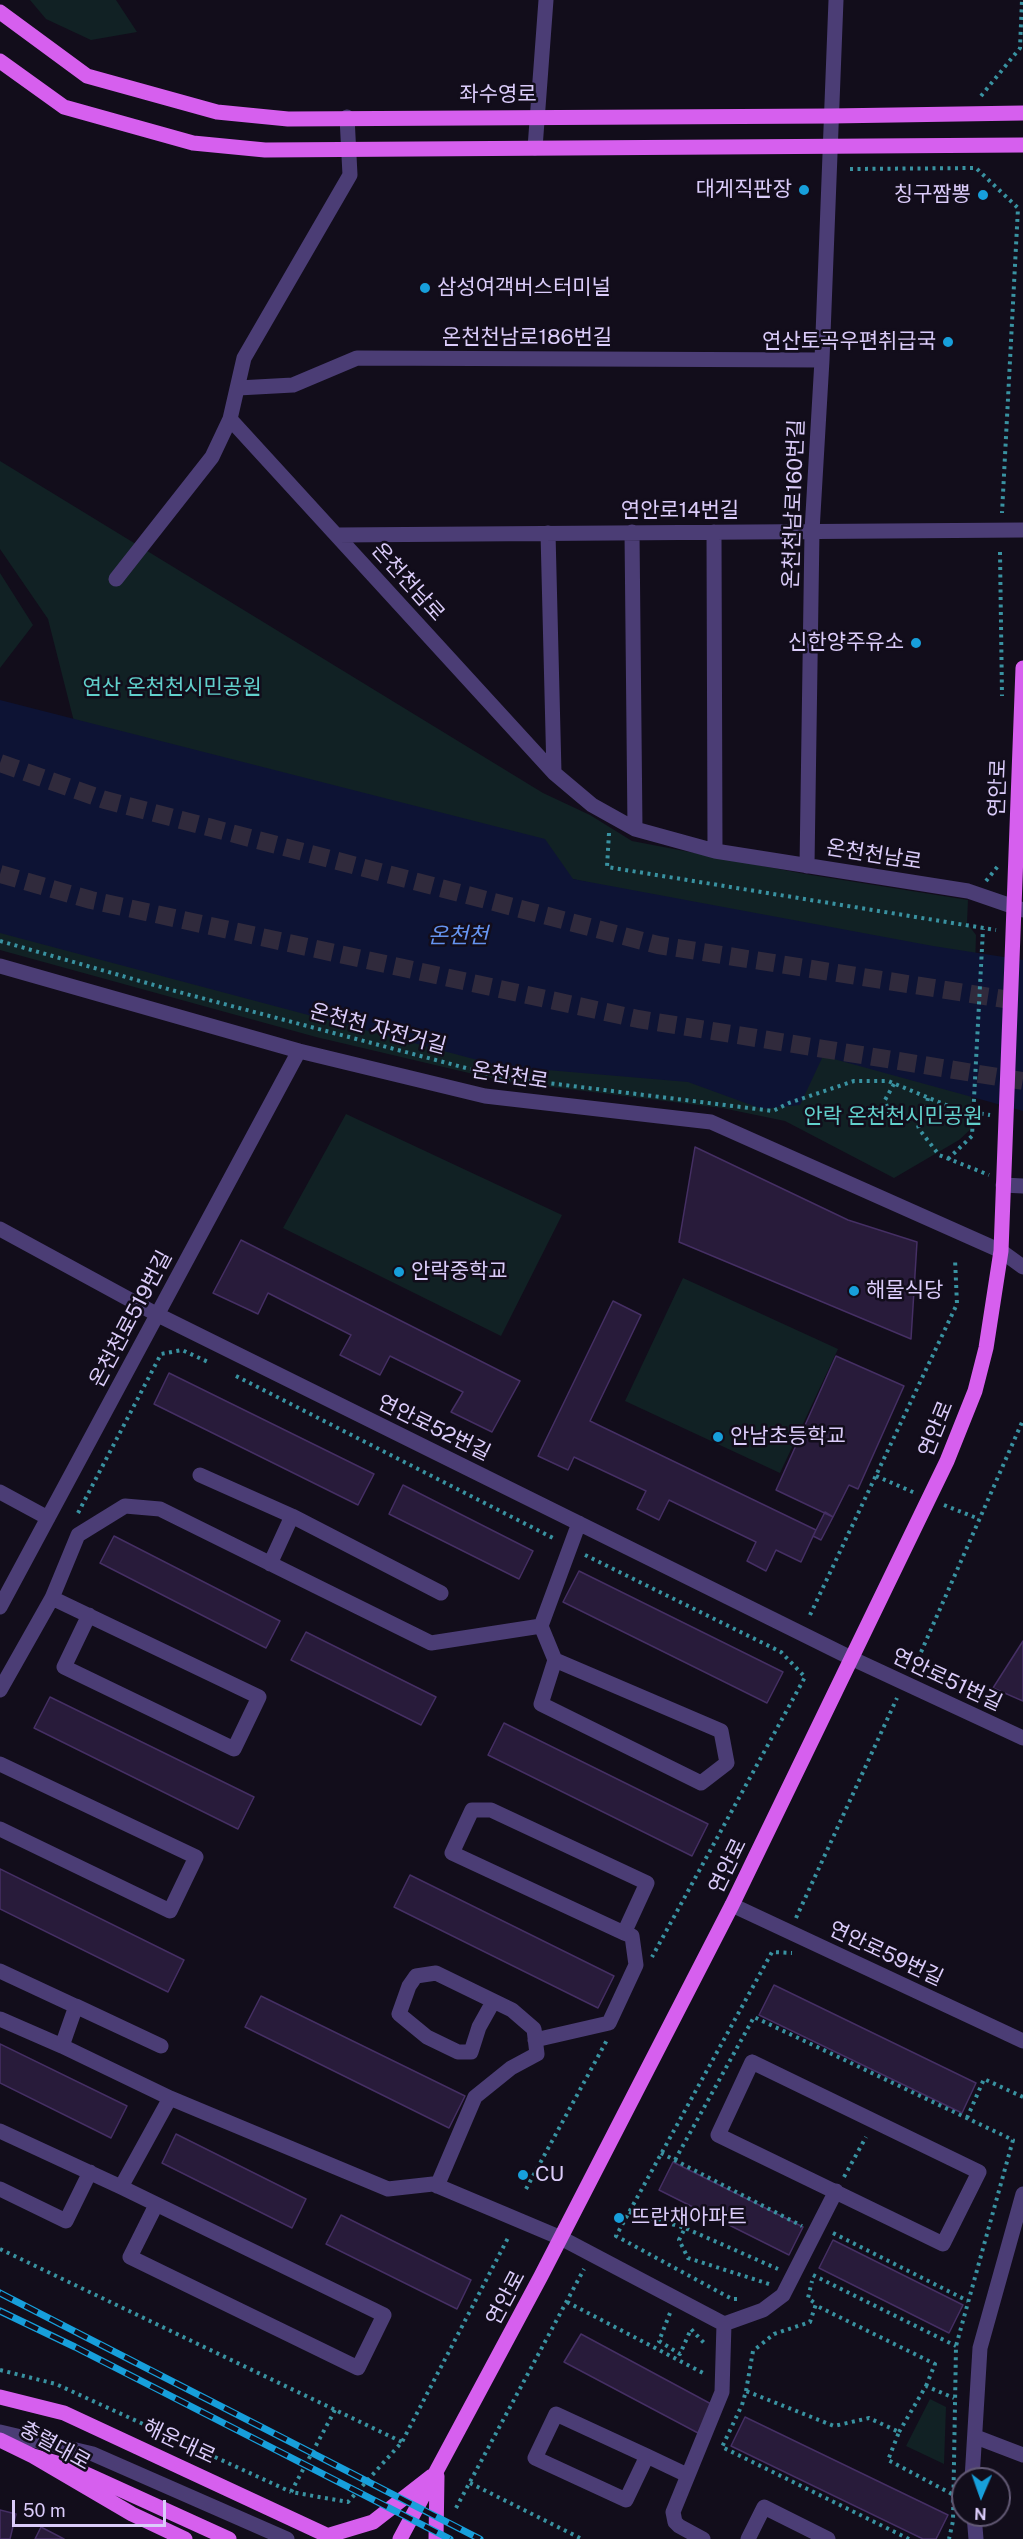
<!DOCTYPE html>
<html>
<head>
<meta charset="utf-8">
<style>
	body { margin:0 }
	#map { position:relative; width:1023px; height:2539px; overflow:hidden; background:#120d1b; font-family:"Public Sans",sans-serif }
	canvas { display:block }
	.north { position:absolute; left:951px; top:2467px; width:60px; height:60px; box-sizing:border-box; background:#120d1b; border:2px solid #625974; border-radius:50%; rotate:182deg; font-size:16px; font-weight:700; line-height:24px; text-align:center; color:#dbccfa }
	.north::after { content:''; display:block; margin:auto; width:21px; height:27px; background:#179fdb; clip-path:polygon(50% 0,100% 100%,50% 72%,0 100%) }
	.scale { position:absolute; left:12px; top:2500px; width:154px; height:27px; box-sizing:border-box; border:3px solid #dbccfa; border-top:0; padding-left:8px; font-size:18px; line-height:21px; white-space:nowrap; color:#dbccfa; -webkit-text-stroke:4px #120d1b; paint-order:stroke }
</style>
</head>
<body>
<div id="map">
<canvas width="1023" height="2539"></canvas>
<div class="north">N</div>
<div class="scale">50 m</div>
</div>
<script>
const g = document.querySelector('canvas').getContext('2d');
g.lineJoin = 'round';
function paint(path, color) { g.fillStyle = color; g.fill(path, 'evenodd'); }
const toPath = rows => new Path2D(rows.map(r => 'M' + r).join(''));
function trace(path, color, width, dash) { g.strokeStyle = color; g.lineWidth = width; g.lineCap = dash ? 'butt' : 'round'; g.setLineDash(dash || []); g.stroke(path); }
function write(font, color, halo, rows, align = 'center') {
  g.font = font + ' "Public Sans","Noto Sans KR",sans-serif'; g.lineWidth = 5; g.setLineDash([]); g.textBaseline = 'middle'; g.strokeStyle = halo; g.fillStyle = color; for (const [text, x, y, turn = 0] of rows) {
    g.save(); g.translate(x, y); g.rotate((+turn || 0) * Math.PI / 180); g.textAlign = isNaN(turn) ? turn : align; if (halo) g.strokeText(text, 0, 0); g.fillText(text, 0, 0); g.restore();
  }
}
const green = toPath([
	[30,0,116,0,137,32,91,40,46,19],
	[0,461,543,793,590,815,632,841,805,874,968,900,967,923,976,935,975,967,87,773,48,619,0,549],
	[0,573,33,625,0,668],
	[0,901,818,1041,971,1082,972,1128,959,1140,894,1178,785,1121,722,1108,503,1081,316,1037,0,950],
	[346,1114,562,1215,501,1336,283,1228],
	[683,1278,838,1349,780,1473,625,1401],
	[930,2399,946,2407,944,2464,906,2446]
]);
const water = toPath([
	[0,700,545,839,573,879,933,946,1023,960,1023,1111,823,1056,800,1105,762,1109,688,1082,500,1066,0,933]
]);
const building = toPath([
	[695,1147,848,1220,917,1242,911,1339,679,1242,695,1147],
	[241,1240,520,1381,492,1432,451,1412,463,1392,390,1356,380,1375,340,1355,351,1335,268,1293,258,1314,213,1293,241,1240],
	[613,1301,641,1315,590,1421,816,1530,801,1562,776,1550,766,1571,747,1561,756,1542,669,1500,659,1520,637,1509,646,1491,574,1457,568,1470,538,1456,613,1301],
	[836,1356,904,1386,858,1489,849,1485,833,1517,776,1490,836,1356],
	[169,1373,374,1474,358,1505,154,1404,169,1373],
	[403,1485,533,1551,519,1579,389,1514,403,1485],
	[825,1512,833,1517,821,1540,813,1536,825,1512],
	[114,1536,280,1621,266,1648,100,1563,114,1536],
	[579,1571,783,1672,767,1703,563,1602,579,1571],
	[306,1632,436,1697,421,1725,291,1660,306,1632],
	[1023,1641,1023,1701,993,1688,1023,1641],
	[50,1697,254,1797,238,1829,34,1728,50,1697],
	[504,1723,708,1824,692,1856,488,1755,504,1723],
	[0,1869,184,1960,168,1992,0,1909,0,1869],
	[410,1875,614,1976,598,2008,394,1907,410,1875],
	[774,1985,976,2083,962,2113,759,2015,774,1985],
	[261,1996,465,2096,449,2128,245,2027,261,1996],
	[0,2044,127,2106,111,2138,0,2083,0,2044],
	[176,2134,306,2199,292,2228,162,2163,176,2134],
	[673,2162,803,2227,789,2255,659,2190,673,2162],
	[341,2215,471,2280,457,2309,326,2244,341,2215],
	[833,2240,963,2305,949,2333,819,2268,833,2240],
	[581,2334,713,2405,698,2433,564,2362,581,2334],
	[745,2417,948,2515,936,2539,923,2539,731,2446,745,2417],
	[0,2510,16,2514,10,2539,0,2539,0,2510],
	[41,2527,64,2539,35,2539,41,2527]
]);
const highwayTunnel = toPath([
	[0,763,105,800,658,945,1023,1002],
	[0,874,91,900,638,1019,1023,1081]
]);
const path = toPath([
	[981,96,1020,48,1022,0],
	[850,169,976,168,1018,208,1002,513],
	[1000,552,1002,696],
	[609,833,607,867,996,930],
	[986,881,998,866],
	[0,941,175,991,500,1077,773,1111,789,1103,854,1081,888,1081,958,1110,990,1115],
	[894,1084,885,1100,888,1111,895,1117,904,1121,916,1118,926,1108,928,1098],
	[916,1118,919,1129,939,1155,989,1175],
	[948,1159,972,1136,983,929],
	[236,1376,555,1539],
	[876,1476,915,1493],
	[944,1505,979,1519],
	[78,1513,161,1354,182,1350,208,1362],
	[585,1555,781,1652,805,1677,652,1957],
	[810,1615,957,1304,955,1259],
	[918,1659,1023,1420],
	[796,1918,897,1698],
	[967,2118,984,2079,1023,2097],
	[661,2153,802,2226],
	[675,2160,754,2017,1013,2140,956,2346,953,2521,949,2539],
	[844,2177,866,2137],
	[526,2189,607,2040],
	[629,2212,685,2228],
	[833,2233,968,2301],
	[0,2249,402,2442],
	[813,2275,956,2346],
	[769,2284,688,2258,679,2240,685,2228,778,2269],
	[737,2299,732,2299,616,2236,772,1952,792,1953],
	[567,2302,705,2374],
	[819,2307,935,2364,926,2386],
	[670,2313,659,2341,680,2354,691,2329,705,2344],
	[0,2370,56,2384,291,2492],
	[746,2391,753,2351,774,2334,810,2322,816,2304,808,2298,812,2281],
	[335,2410,291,2492,348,2502,402,2442,509,2236],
	[899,2432,926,2386,954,2398],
	[470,2483,582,2539],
	[456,2508,584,2269],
	[909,2539,722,2447,742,2405,746,2391,834,2426,869,2418,899,2432,888,2460,952,2494]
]);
const minor = toPath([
	[535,148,546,0],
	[238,388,293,385,357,358,822,360],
	[230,419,554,773,592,805,635,829,715,851,968,891,1023,910],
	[632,532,635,829],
	[714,532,715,851],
	[548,533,554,773],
	[337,535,1023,530],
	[116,579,212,457,230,419,244,358,350,175,347,117],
	[807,866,812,531,822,360,836,0],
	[0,966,299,1051,485,1096,711,1122,1001,1251,1023,1267],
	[1003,1185,1023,1186],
	[0,1229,158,1315,853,1659,1023,1738],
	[200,1475,292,1516],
	[0,1492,48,1518],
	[270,1564,292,1516,441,1593],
	[52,1598,259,1697,234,1749,64,1667,89,1615],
	[0,1607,299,1051],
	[555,1660,721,1731,727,1763,701,1783,541,1704,555,1660,541,1626,579,1523],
	[0,1690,52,1598,78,1535,125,1506,160,1509,431,1643,541,1626],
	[0,1764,196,1857,170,1911,0,1829],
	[732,1905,1023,2041],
	[0,1971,161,2046,76,2006,62,2046,170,2098,388,2189,433,2184,561,2238,724,2324,763,2310,783,2295,836,2191],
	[0,2019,62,2046],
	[535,2040,609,2023,636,1965,632,1936,624,1933,452,1853,472,1810,491,1810,647,1883,624,1933],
	[752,2062,979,2172,943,2244,718,2135,752,2062],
	[0,2131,121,2187,384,2315,358,2368,130,2257,156,2205],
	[437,2186,475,2097,511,2068,537,2054,534,2029,512,2010,436,1973,416,1976,409,1986,399,2014,427,2037,458,2052,471,2052,479,2027,493,2002],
	[121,2187,170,2098],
	[0,2189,66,2221,90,2172],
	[0,2432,93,2454,287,2539],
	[976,2437,1023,2455],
	[647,2456,626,2500,535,2458,556,2414,647,2456,687,2475],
	[972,2479,980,2348,1023,2194],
	[974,2515,976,2539],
	[703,2539,679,2526,675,2522,673,2512,722,2392,724,2324],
	[748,2539,764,2507,828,2539]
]);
const major = toPath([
	[0,12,87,76,217,112,288,119,831,116,1023,113],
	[0,61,64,107,193,143,265,150,1023,145],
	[0,2397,64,2413,335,2539],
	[0,2440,33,2456,132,2514,185,2539],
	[33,2456,73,2468,229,2539],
	[330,2535,373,2522,432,2476],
	[400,2539,541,2276,732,1905,947,1461,975,1391,986,1348,1001,1251,1023,668],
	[436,2539,437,2476]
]);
const rail = toPath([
	[0,2293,480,2539],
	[0,2311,75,2347,450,2539]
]);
const markers = [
	[804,190,6,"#179fdb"],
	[983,195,6,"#179fdb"],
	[425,288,6,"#179fdb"],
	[948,342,6,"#179fdb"],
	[916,643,6,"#179fdb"],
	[399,1272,6,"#179fdb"],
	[854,1291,6,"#179fdb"],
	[718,1437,6,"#179fdb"],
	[523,2175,6,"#179fdb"],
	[619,2218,6,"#179fdb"]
];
const streetNames = [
	["좌수영로",498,95],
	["온천천남로186번길",527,338],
	["온천천남로160번길",794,504,-88],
	["연안로14번길",680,511],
	["온천천남로",408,582,48],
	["연안로",998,788,-88],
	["온천천남로",874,855,9],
	["온천천 자전거길",378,1029,15],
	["온천천로",510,1076,9],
	["온천천로519번길",131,1319,-62],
	["연안로52번길",434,1428,26],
	["연안로",936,1429,-68],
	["연안로51번길",947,1680,25],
	["연안로",728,1866,-64],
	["연안로59번길",886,1954,25],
	["연안로",506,2298,-62],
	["해운대로",179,2442,25],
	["충렬대로",55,2446,29]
];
const poiNames = [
	["대게직판장",792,190,"right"],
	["칭구짬뽕",971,195,"right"],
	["삼성여객버스터미널",437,288],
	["연산토곡우편취급국",936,342,"right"],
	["신한양주유소",904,643,"right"],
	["안락중학교",411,1272],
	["해물식당",866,1291],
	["안남초등학교",730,1437],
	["CU",535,2175],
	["뜨란채아파트",631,2218]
];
const parkNames = [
	["연산 온천천시민공원",172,688],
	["안락 온천천시민공원",893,1117]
];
const waterNames = [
	["온천천",458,936]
];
paint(green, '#112124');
paint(water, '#0d1334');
paint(building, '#281b3a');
trace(building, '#452f64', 1.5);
trace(highwayTunnel, '#302a3c', 18, [18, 9]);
trace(path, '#3992a1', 4, [3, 4.5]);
trace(minor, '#4b3d75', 15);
trace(major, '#d65fee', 15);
trace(rail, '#179fdb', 7);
trace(rail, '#120d1b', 4.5, [14]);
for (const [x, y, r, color] of markers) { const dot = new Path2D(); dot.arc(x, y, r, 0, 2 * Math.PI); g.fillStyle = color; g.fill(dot); trace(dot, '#120d1b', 2); }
write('21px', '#dbccfa', '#120d1b', streetNames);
write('21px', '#dbccfa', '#120d1b', poiNames, 'left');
write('21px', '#61d1cc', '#120d1b', parkNames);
write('italic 22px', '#6593ef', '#120d1b', waterNames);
</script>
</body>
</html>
